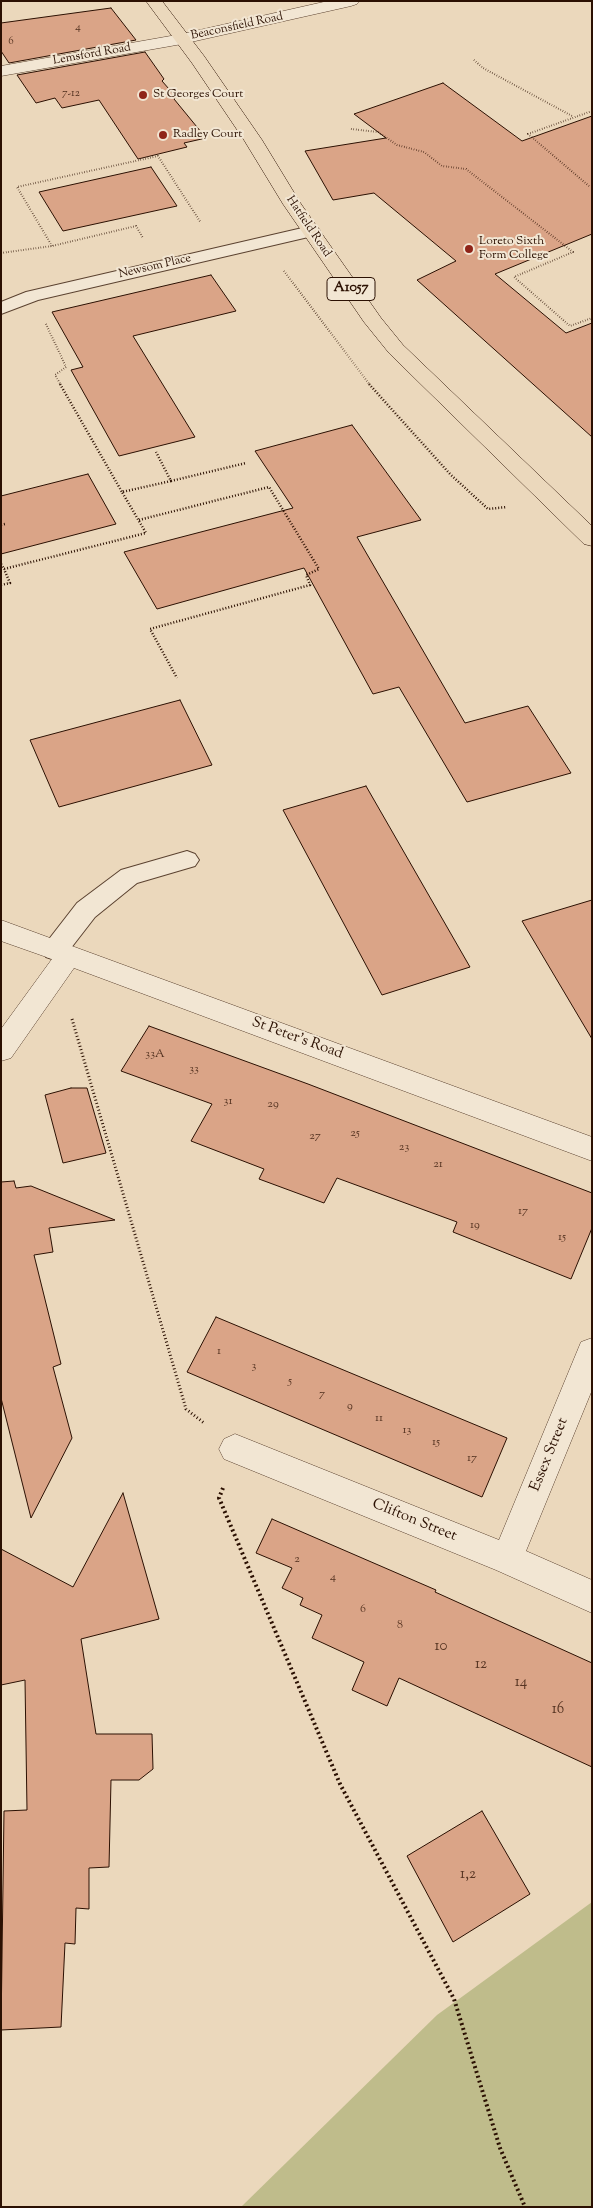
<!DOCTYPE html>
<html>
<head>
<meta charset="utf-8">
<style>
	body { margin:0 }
	#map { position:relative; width:593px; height:2208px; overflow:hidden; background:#ebd8bc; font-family:"Sorts Mill Goudy",serif }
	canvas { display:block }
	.frame { position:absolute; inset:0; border:2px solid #2b1002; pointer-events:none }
</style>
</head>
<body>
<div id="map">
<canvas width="593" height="2208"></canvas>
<div class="frame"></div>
</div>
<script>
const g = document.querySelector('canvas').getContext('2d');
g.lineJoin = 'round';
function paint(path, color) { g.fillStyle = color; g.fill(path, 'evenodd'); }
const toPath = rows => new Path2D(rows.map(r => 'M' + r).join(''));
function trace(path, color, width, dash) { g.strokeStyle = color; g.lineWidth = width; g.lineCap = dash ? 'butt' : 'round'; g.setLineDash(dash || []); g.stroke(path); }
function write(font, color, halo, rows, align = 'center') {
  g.font = font + ' "Sorts Mill Goudy",serif'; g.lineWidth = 4; g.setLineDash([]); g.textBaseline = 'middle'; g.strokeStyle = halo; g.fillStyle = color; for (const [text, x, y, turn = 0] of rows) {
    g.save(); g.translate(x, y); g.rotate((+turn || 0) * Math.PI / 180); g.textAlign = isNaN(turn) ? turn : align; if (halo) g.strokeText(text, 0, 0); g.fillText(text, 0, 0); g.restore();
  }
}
const green = toPath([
	[592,1902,592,2207,241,2207,437,2015]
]);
const building = toPath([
	[111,8,136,40,9,63,1,51,1,23,111,8],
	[145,52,164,79,162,81,176,97,174,99,206,138,184,143,187,147,138,159,99,100,62,108,55,98,36,103,17,75,145,52],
	[443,83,522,141,592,116,592,234,495,274,566,333,592,323,592,437,417,280,456,261,374,193,333,200,305,151,386,138,354,114,443,83],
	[151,167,177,206,63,231,39,192,151,167],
	[211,275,236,311,133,336,195,437,119,456,71,370,83,367,52,312,211,275],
	[352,425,421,520,357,537,465,723,528,706,571,773,467,802,399,687,373,694,304,568,157,609,124,552,293,508,255,451,352,425],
	[88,474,116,524,1,554,1,496,88,474],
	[180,700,212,765,59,807,30,740,180,700],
	[366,786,470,967,382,995,283,810,366,786],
	[592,900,592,1039,522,921,592,900],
	[149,1026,308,1084,592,1193,592,1228,571,1279,453,1232,457,1222,337,1178,324,1203,259,1179,264,1169,191,1141,212,1104,121,1071,149,1026],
	[71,1088,87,1088,106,1153,63,1163,45,1095,71,1088],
	[14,1181,16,1188,31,1186,115,1220,49,1228,53,1252,34,1255,61,1364,53,1367,72,1438,31,1518,1,1398,1,1182,14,1181],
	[216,1317,507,1438,482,1497,187,1372,216,1317],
	[123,1493,159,1619,81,1639,96,1734,152,1734,153,1769,139,1780,111,1780,109,1867,89,1868,89,1909,76,1908,75,1944,65,1943,61,2027,1,2030,4,1811,27,1810,25,1680,1,1685,1,1549,73,1587,123,1493],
	[272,1519,436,1590,435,1592,592,1663,592,1767,399,1678,387,1706,352,1690,364,1662,312,1638,322,1615,300,1605,303,1598,282,1588,292,1568,256,1553,272,1519],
	[482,1811,530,1894,453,1942,407,1856,482,1811]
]);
const pathFar3 = toPath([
	[474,60,483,68,572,116],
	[351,129,378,132,397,145,424,152,442,166,466,169,573,252,514,277,570,326,592,318],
	[589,186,528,134,592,111],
	[52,246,17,187,158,156,201,223],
	[1,253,52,246,136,226,143,238],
	[284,271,370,385],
	[46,324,66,367,55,375,61,385]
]);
const pathFar2 = toPath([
	[60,384,122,492],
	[369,384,450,474,488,509,507,507],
	[171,481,246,463],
	[139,520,269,487,319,569,306,575,310,585,150,629,177,678],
	[1,525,5,524],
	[1,564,4,569,146,533,122,492,171,481,156,452],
	[1,585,10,583,4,569]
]);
const pathFar1 = toPath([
	[72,1019,186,1409,204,1423]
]);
const path = toPath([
	[223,1488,219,1498,340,1784,454,1999,500,2148,525,2207]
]);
const lane = toPath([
	[311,226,317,227,320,231,317,235,38,300,1,314,1,302,26,292,311,226],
	[187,851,195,854,199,860,195,866,137,883,95,917,64,957,55,960,46,957,43,950,46,943,77,903,121,870,187,851]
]);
const street = toPath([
	[328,1,359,1,357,4,351,6,182,44,1,76,1,66,182,34,328,1],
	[1,920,592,1137,592,1161,74,968,11,1058,1,1061,1,1029,52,959,1,941,1,920],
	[592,1338,592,1390,526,1551,592,1580,592,1613,496,1570,224,1459,219,1449,224,1439,235,1434,499,1540,581,1342,592,1338]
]);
const primary = toPath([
	[146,1,162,1,204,56,262,140,301,204,381,318,403,345,592,526,592,546,584,544,389,353,364,322,283,204,244,140,192,63,146,1]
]);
const markers = [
	[143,95,5,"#8f2418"],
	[163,135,5,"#8f2418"],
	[469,249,5,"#8f2418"]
];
const farNumbernames = [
	["4",78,28],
	["6",11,42],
	["7-12",71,94]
];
const farStreetnames = [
	["Beaconsfield Road",237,27,-12],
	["Lemsford Road",92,55,-10],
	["Hatfield Road",308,227,56],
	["Newsom Place",155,267,-13]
];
const farPoinames = [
	["St Georges Court",153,95],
	["Radley Court",173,135],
	["Loreto Sixth",479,242],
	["Form College",479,256]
];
const numberNames = [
	["33A",155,1055],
	["33",194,1070],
	["31",228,1102],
	["29",273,1105],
	["25",355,1134],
	["27",315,1137],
	["23",404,1148],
	["21",438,1165],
	["17",523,1212],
	["19",475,1226],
	["15",562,1238],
	["1",219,1352],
	["3",254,1367],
	["5",290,1382],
	["7",322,1395],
	["9",350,1407],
	["11",379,1419],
	["13",407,1431],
	["15",436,1443],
	["17",472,1459],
	["2",297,1560],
	["4",333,1578],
	["6",363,1610],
	["8",400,1626]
];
const shields = [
	[351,289,48]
];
const shieldNames = [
	["A1057",351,289]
];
const streetNames = [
	["St Peter's Road",297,1039,20],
	["Essex Street",550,1455,-68],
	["Clifton Street",414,1521,22]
];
const nearNumbernames = [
	["10",441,1647],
	["12",481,1665],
	["14",521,1683],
	["16",558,1710],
	["1,2",468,1875]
];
paint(green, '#bfbc8b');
paint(building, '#daa487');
trace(building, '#2b1002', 1);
trace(lane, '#5b4230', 2);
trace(street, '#5b4230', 1);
trace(primary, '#2b1002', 1);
trace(pathFar3, '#2b1002', 2, [0.5, 2]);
trace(pathFar2, '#2b1002', 2.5, [1, 2]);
trace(pathFar1, '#2b1002', 3, [1, 2.5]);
trace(path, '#2b1002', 4, [2, 3]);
paint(lane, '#f2e6d3');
paint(street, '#f2e6d3');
paint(primary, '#ebd8bc');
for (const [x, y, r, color] of markers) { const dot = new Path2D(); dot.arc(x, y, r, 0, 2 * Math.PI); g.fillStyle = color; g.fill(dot); trace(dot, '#f2e6d3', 2); }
write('11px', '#573523', null, farNumbernames);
write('12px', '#2b1002', '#f2e6d3', farStreetnames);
write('12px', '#2b1002', '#f2e6d3', farPoinames, 'left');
write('12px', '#573523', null, numberNames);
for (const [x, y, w] of shields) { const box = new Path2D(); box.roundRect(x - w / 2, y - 11.5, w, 23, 4); g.fillStyle = '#f2e6d3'; g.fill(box); trace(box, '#2b1002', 1); }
write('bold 14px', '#2b1002', null, shieldNames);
write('15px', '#2b1002', '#f2e6d3', streetNames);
write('15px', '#573523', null, nearNumbernames);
</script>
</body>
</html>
